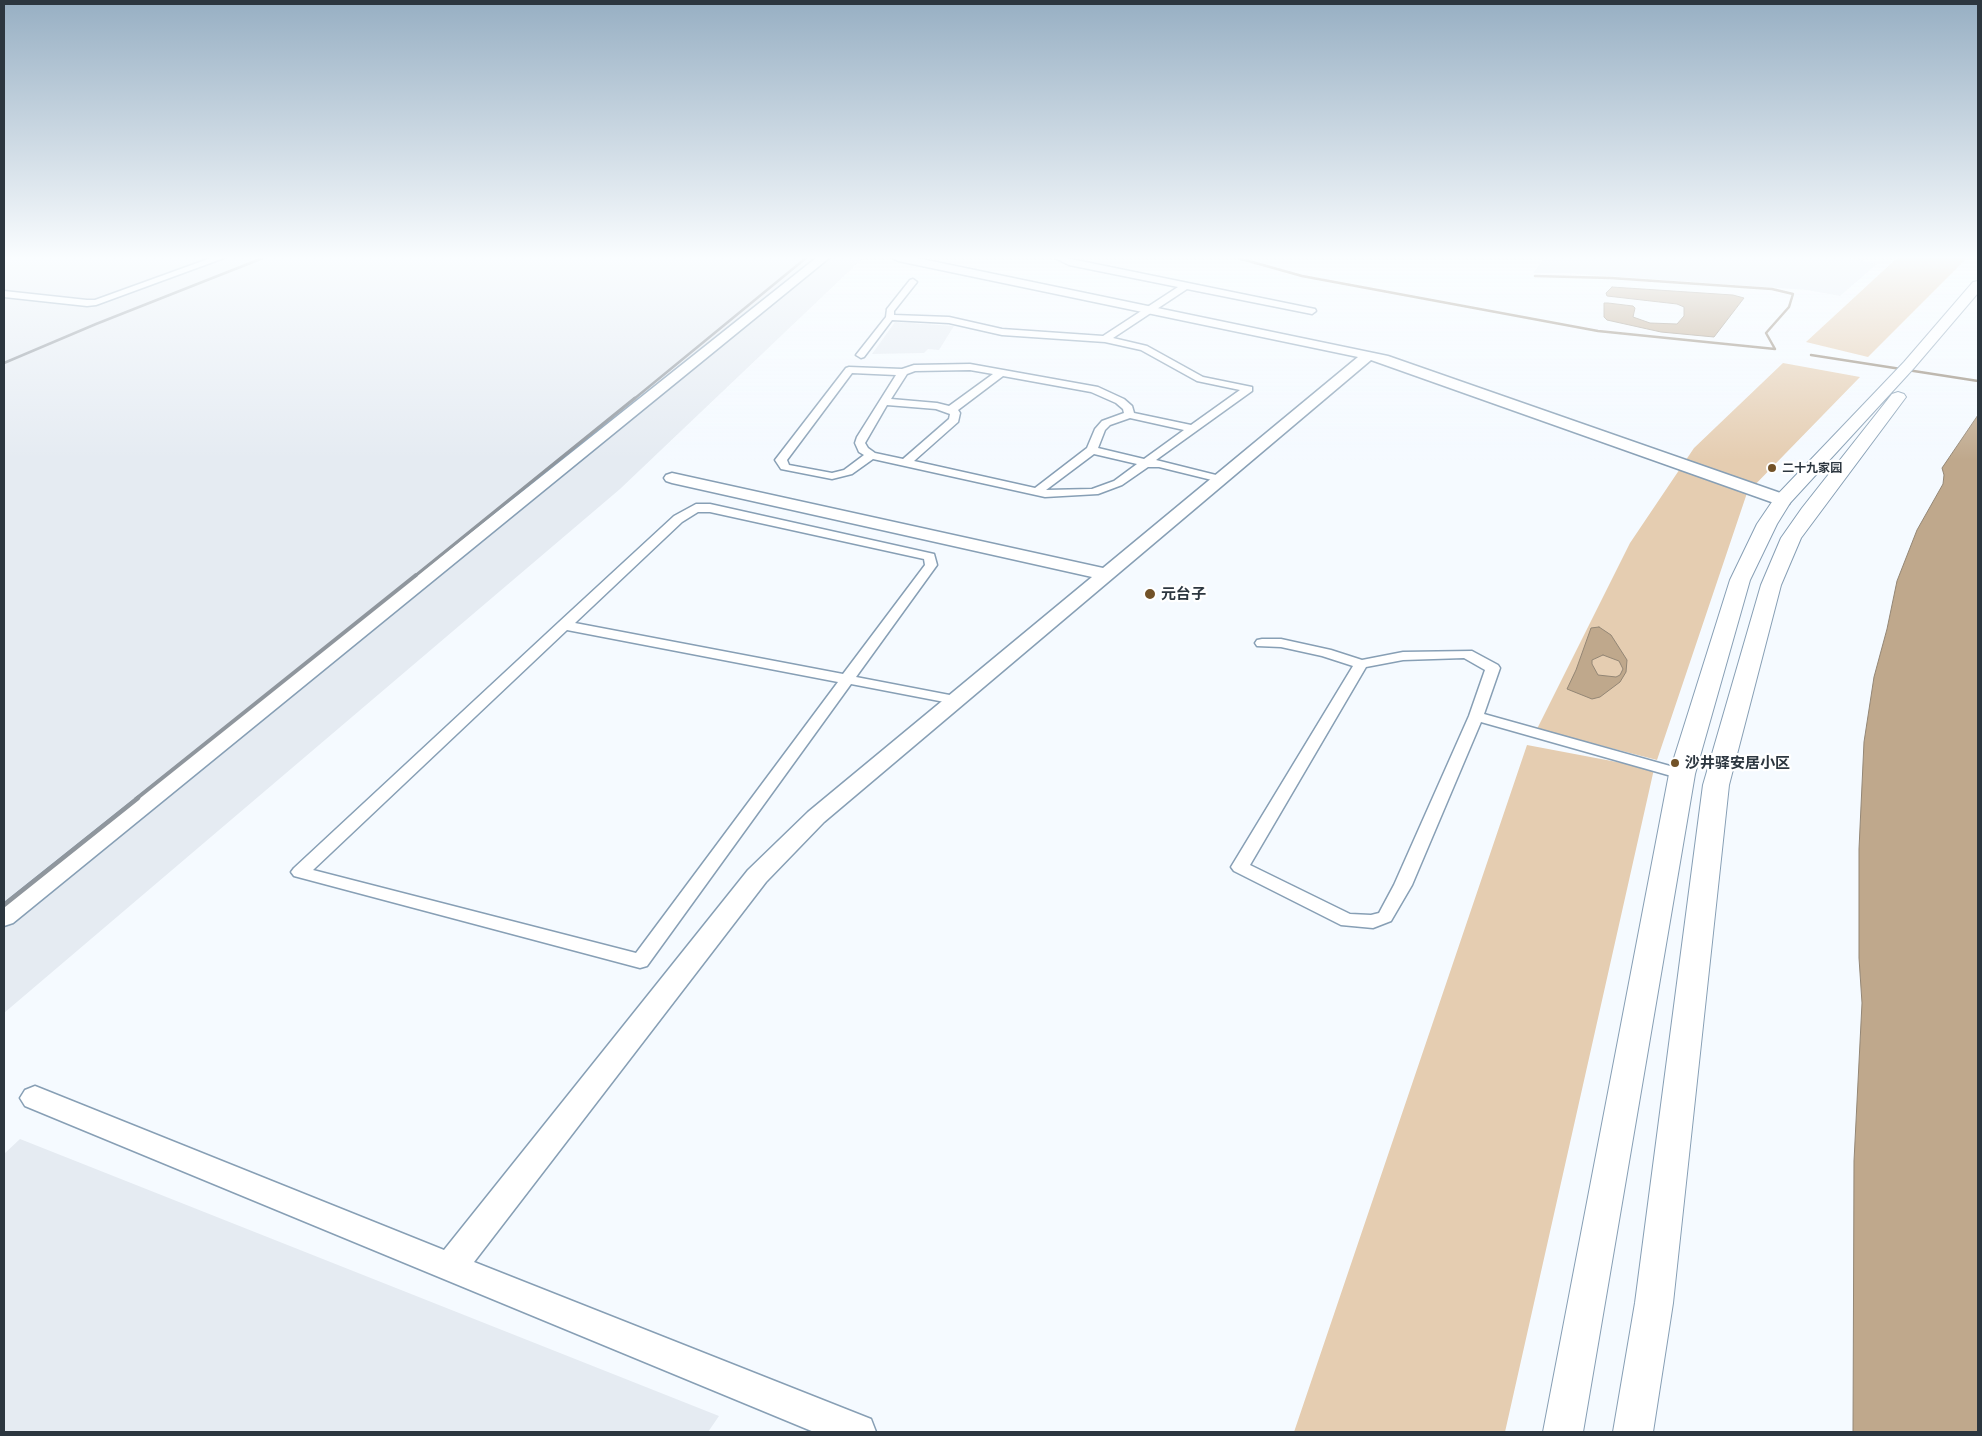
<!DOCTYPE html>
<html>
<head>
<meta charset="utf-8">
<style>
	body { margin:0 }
	#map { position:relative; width:1982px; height:1436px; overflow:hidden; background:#f5faff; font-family:"Asap Condensed",sans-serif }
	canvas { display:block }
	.frame { position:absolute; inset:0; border:5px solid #2c363f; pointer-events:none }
</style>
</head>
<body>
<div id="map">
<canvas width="1982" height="1436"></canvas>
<div class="frame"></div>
</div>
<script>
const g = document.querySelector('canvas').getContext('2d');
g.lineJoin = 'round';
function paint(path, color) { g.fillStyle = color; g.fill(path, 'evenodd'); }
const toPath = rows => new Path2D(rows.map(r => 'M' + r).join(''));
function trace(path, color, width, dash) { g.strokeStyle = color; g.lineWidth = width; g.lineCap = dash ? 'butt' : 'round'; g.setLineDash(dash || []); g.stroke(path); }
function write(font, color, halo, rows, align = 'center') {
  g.font = font + ' "Asap Condensed","Noto Sans SC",sans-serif'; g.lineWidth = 4.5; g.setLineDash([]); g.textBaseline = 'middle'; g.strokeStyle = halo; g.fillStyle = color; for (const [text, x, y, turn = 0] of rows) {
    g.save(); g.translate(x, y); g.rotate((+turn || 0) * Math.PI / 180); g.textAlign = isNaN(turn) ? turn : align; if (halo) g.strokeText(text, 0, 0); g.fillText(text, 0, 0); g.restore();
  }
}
const built = toPath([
	[4,258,863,258,620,489,4,1013],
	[1545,258,1849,258,1877,264,1840,296,1807,290,1565,273,1533,273],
	[895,322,954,326,939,350,928,349,924,353,872,354],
	[20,1139,719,1416,708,1432,4,1432,4,1154]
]);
const green = toPath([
	[1897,258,1967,258,1868,357,1806,342],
	[1783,363,1860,377,1747,493,1657,760,1537,729,1630,543,1694,448],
	[1527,745,1654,769,1505,1432,1294,1432]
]);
const water = toPath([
	[1612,287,1733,295,1744,298,1714,337,1661,332,1607,320,1604,317,1604,303,1608,303,1633,306,1635,308,1633,317,1650,323,1677,324,1684,316,1684,307,1677,304,1607,296,1606,293,1612,287],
	[1978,415,1978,1432,1853,1432,1854,1161,1862,1003,1859,958,1859,849,1864,742,1874,677,1887,629,1897,581,1917,530,1943,484,1944,475,1942,468,1978,415],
	[1599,627,1611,635,1627,660,1626,672,1620,682,1600,697,1592,699,1567,689,1576,670,1591,628,1599,627],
	[1603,655,1619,661,1623,669,1620,675,1616,677,1598,675,1592,664,1592,660,1603,655]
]);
const stream = toPath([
	[1238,258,1302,276,1598,331,1775,349],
	[1535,276,1611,278,1772,289,1793,294,1789,307,1766,333,1775,349],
	[1811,355,1978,381]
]);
const street = toPath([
	[211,258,224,258,96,305,87,306,4,297,4,291,87,300,95,300,211,258],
	[1055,258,1066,258,1315,309,1316,311,1312,314,1187,289,1113,338,1147,346,1203,377,1252,387,1252,391,1156,460,1224,477,1226,479,1224,481,1220,482,1159,467,1148,467,1122,485,1098,494,1045,497,873,459,852,474,832,479,781,469,775,460,846,368,849,367,902,369,914,365,970,364,1098,387,1124,399,1132,406,1134,413,1191,425,1240,390,1197,381,1141,350,1105,342,1002,335,949,323,892,320,864,357,861,358,856,355,886,317,887,309,910,280,913,279,917,282,894,311,894,315,949,317,1002,329,1103,336,1178,287,1069,265,1055,258],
	[970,370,993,374,949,406,937,403,891,399,907,374,915,371,970,370],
	[852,373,896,375,857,437,855,443,859,452,864,455,844,470,832,473,789,465,787,460,852,373],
	[1003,376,1091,392,1116,403,1123,409,1124,413,1102,421,1095,429,1087,448,1035,488,914,461,958,422,960,413,958,410,1003,376],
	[887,405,936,409,950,414,949,419,903,459,875,453,868,448,865,443,887,405],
	[1130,418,1184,430,1144,459,1098,448,1105,430,1110,425,1130,418],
	[1094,454,1137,464,1114,481,1092,489,1046,490,1094,454],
	[696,504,710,504,934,554,937,565,856,677,960,697,962,700,960,703,955,704,851,684,647,966,640,968,294,876,291,872,294,868,559,622,674,516,696,504],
	[698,512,710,512,924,559,925,565,843,674,575,623,682,522,698,512],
	[567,630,838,682,636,953,313,870,567,630],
	[1262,639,1281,639,1331,650,1362,660,1403,652,1472,651,1498,665,1500,668,1484,714,1688,771,1690,774,1688,777,1682,779,1481,722,1412,885,1391,921,1373,928,1341,925,1234,871,1231,867,1353,666,1322,656,1281,647,1257,646,1255,643,1257,640,1262,639],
	[1464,658,1485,670,1469,716,1394,885,1379,913,1371,915,1350,914,1250,865,1366,667,1403,660,1464,658]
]);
const secondary = toPath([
	[816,258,829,258,13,923,4,926,4,904,816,258],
	[893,258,917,258,1388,356,1789,496,1791,500,1789,504,1777,504,1371,360,824,822,766,882,474,1262,871,1419,876,1432,814,1432,25,1106,20,1098,25,1090,35,1086,45,1090,444,1250,748,870,808,812,1092,577,672,483,666,481,664,478,666,475,672,473,1103,568,1358,357,898,261,893,258]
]);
const primary = toPath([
	[1978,281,1978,293,1914,368,1790,503,1777,524,1750,580,1695,774,1583,1432,1543,1432,1669,774,1730,580,1757,524,1776,496,1904,362,1973,282,1978,281],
	[1898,392,1904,394,1906,397,1801,538,1781,585,1729,785,1673,1303,1653,1432,1613,1432,1635,1303,1703,785,1761,585,1781,538,1802,508,1892,394,1898,392]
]);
const railFar3 = toPath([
	[4,363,96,324,263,258],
	[634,399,806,258]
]);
const railFar2 = toPath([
	[415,576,635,398]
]);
const railFar1 = toPath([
	[136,799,416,575]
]);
const rail = toPath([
	[4,905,138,798]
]);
const markers = [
	[1772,468,5,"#725228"],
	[1150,594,6,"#725228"],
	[1675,763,5,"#725228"]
];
const farPoinames = [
	["二十九家园",1782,468]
];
const poiNames = [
	["元台子",1161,594],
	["沙井驿安居小区",1685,763]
];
paint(built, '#e5ebf2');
paint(green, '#e5cdb1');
paint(water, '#bfa88c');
trace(water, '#938675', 1);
trace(stream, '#938675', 2.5);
trace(street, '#879fb5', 3);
trace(secondary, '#879fb5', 3);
trace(primary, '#879fb5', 2);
paint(street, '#fff');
paint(secondary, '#fff');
paint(primary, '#fff');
trace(railFar3, '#8f969d', 2.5);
trace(railFar2, '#8f969d', 3);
trace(railFar1, '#8f969d', 4);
trace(rail, '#8f969d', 4.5);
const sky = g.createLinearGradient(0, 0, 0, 460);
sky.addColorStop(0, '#97afc3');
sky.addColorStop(0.56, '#fafdff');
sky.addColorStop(1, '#fafdff00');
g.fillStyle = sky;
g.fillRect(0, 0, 1982, 460);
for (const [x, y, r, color] of markers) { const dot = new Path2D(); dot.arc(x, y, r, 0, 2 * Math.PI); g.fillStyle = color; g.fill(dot); trace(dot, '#fff', 2); }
write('bold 12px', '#2c363f', '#fff', farPoinames, 'left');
write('bold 15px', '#2c363f', '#fff', poiNames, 'left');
</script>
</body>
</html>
